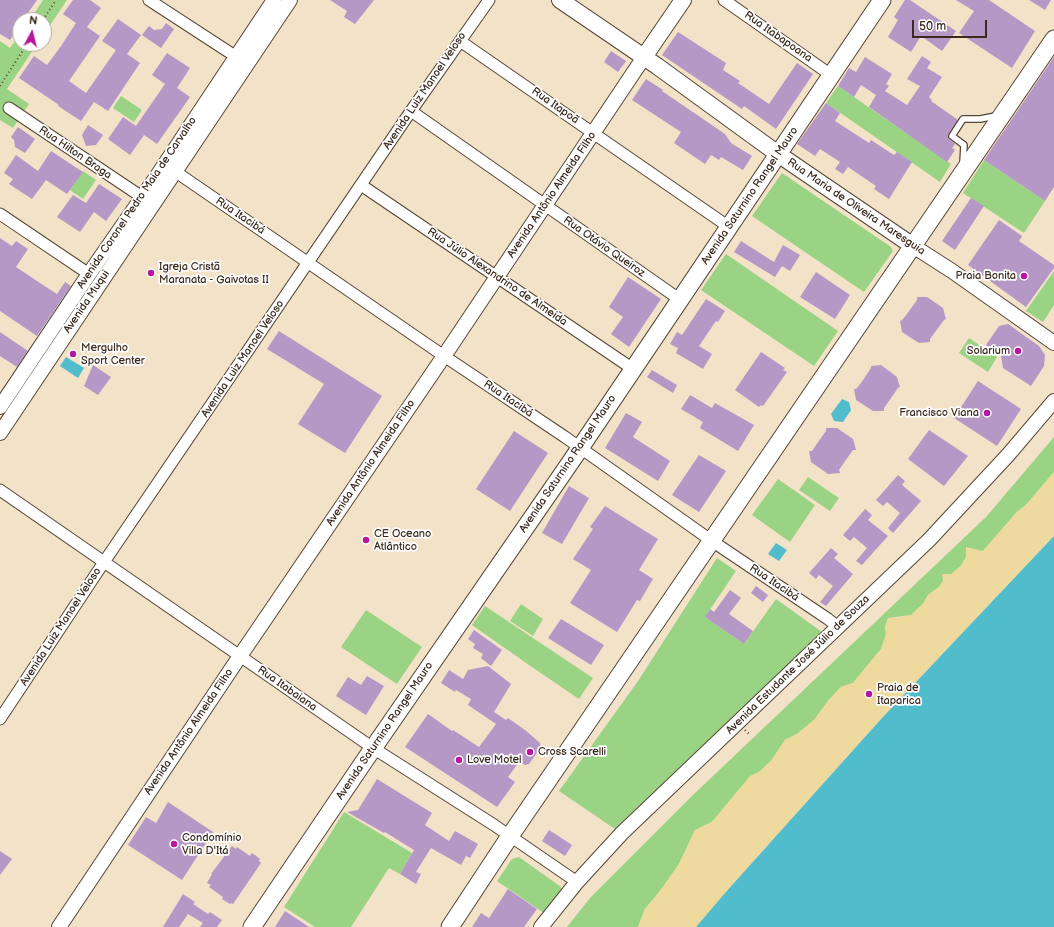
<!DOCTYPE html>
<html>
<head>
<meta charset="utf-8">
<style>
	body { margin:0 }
	#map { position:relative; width:1054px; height:927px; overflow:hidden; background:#f2e2c7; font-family:"Balsamiq Sans",sans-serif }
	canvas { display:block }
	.north { position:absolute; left:12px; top:12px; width:40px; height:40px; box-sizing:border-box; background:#fff; border:1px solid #b1aaa5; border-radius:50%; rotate:7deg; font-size:11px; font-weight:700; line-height:16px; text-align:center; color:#3b2a1e }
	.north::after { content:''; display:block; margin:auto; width:14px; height:18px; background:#b5179e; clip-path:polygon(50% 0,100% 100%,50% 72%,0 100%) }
	.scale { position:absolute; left:912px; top:20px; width:75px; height:18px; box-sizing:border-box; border:2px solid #3b2a1e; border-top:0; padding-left:5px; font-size:12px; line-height:14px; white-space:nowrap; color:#3b2a1e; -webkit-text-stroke:3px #fff; paint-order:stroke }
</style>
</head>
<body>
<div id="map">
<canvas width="1054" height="927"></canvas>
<div class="north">N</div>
<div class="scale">50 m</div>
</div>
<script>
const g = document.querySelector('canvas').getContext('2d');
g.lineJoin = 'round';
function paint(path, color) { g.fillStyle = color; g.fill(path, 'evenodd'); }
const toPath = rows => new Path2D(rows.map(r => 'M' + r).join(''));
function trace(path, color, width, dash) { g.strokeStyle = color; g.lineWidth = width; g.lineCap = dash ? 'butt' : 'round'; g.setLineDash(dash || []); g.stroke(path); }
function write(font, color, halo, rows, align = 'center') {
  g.font = font + ' "Balsamiq Sans",sans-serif'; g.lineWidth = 3.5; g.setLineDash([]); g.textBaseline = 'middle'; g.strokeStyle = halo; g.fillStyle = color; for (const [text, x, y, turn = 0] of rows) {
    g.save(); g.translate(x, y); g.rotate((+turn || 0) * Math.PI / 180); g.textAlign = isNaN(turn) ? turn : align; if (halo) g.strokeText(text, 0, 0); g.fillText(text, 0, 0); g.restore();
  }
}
const green = toPath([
	[43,0,67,0,44,34,44,20,30,20],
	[20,34,20,44,37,44,7,89,29,104,13,128,0,120,0,41,10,48],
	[838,86,951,164,940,182,826,103],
	[121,96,142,110,134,122,113,108],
	[984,160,1045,201,1024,233,963,193],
	[83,171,96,180,83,199,70,190],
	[782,173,891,247,893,251,864,292,752,216],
	[726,254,838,331,814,366,701,290],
	[1054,271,1054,305,1043,322,1026,311],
	[969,338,997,357,988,372,959,353],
	[1054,437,1054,472,1026,505,1016,513,983,551,966,557,961,566,943,581,939,587,928,595,923,604,911,615,888,618,885,627,886,634,881,649,853,683,841,687,828,701,814,720,797,734,785,740,771,761,759,772,750,777,712,822,695,830,679,864,660,891,645,909,638,927,567,927,590,898,694,794,986,517],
	[808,477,839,498,830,511,799,490],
	[778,479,815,505,790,542,752,515],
	[717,558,736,571,705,617,744,644,776,599,822,632,615,829,559,791,638,681],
	[521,604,543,619,533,636,510,621],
	[485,606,593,678,579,699,529,665,472,625],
	[366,610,422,647,397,684,341,647],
	[344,812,412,853,400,874,389,868,351,927,315,927,284,907],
	[519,857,561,887,561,891,544,913,497,881,512,859]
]);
const sand = toPath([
	[1054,472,1054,536,882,718,725,893,696,927,638,927,645,909,660,891,679,864,695,830,712,822,750,776,759,772,771,761,785,740,797,734,814,720,828,701,841,687,853,683,881,649,886,634,885,627,888,618,896,618,911,615,923,604,928,595,939,587,943,581,942,574,951,574,961,566,966,557,966,547,983,551,1016,513,1026,505]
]);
const water = toPath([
	[66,357,84,368,78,378,60,366],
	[842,399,849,402,851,410,843,422,834,421,831,414],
	[1054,536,1054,927,696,927,725,893,882,718],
	[776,543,787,550,779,561,768,554]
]);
const building = toPath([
	[0,0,37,0,23,20,20,20,20,25,10,40,0,34],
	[73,0,90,0,101,8,87,27,100,36,69,81,86,93,116,50,102,41,118,19,141,35,127,54,140,63,108,111,94,102,81,121,58,106,59,105,19,78,34,56,47,65,61,46,76,23,63,14],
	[330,0,374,0,355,24,344,17,347,11],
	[905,0,910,0,956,31,942,51,921,36,911,52,888,37,898,20,894,17],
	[956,0,989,0,1035,31,1012,68,959,33,974,11],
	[1029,0,1051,0,1045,10],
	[166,23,174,29,161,48,142,35,149,26,154,30,162,29],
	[678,32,726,63,723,70,740,81,738,83,769,104,797,63,813,74,776,129,744,106,742,109,662,55],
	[611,51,626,61,618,72,604,62],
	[167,53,190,68,177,88,190,97,157,144,144,135,130,155,108,139,123,117,136,126,165,84,152,75],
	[922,56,931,62,927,68,942,77,929,97,932,100,931,101,958,120,948,135,949,139,955,144,952,148,955,150,947,162,869,107,876,95,861,85,854,97,838,86,849,68,856,72,865,57,892,74,886,84,889,86,885,91,907,105,920,86,907,79],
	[1054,57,1054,187,1045,201,984,160],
	[646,79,663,90,662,91,709,123,725,134,731,143,752,156,743,170,721,157,719,160,711,155,705,164,674,143,681,132,632,100],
	[826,103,840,113,835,121,869,143,871,140,894,155,897,152,912,162,889,199,874,189,876,186,848,167,843,174,835,169,840,162,820,149,815,156,797,144],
	[88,125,103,135,96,145,86,146,82,135],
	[18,127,35,139,25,153,15,147,14,140,11,137],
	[51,151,83,172,67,194,46,180,32,199,9,184,13,179,4,173,16,155,38,171],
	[99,184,122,199,106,221,94,212,80,232,57,217,73,195,86,203],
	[971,198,984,206,955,250,942,241],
	[999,220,1022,236,1019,241,1054,265,1054,268,1026,307,968,265],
	[0,238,12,246,16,241,28,249,16,267,43,285,57,294,65,282,71,286,37,336,0,311],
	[741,241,774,262,783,245,800,255,790,271,782,266,775,277,734,252],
	[816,272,850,295,835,319,800,297],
	[628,277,661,299,629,347,611,334,623,317,609,307],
	[917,297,927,297,943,308,946,319,944,320,930,339,930,342,919,343,902,332,900,321,902,320,907,314,917,300],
	[706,299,725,311,718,322,716,321,699,346,712,354,703,369,676,353,678,348,670,344,677,332,682,335],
	[1008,324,1039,346,1045,355,1044,366,1031,386,1003,368,1001,356,986,345,999,326],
	[279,331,382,396,345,453,298,424,324,384,267,349],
	[0,332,28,351,17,367,0,356],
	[761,352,785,368,783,370,787,372,763,406,761,405,759,407,735,390],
	[93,365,111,377,98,395,84,386],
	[881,365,897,377,900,387,898,388,884,408,884,411,873,411,856,400,854,389,856,389,861,383,871,368,871,366],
	[652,370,677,385,673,393,647,377],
	[978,381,1021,409,997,446,954,418],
	[690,395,712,408,715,403,754,425,738,451,700,428,703,422,681,409],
	[626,413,642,422,633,437,670,461,658,481,605,448],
	[826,428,837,428,853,439,856,450,853,450,843,464,839,470,840,473,828,474,811,462,809,451,812,451,816,445,826,431],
	[929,430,968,456,944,486,908,459],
	[514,431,548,453,510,511,476,489],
	[699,455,726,471,699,512,672,495],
	[898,475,905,481,902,485,921,501,893,533,888,528,900,513,887,502,883,506,876,500],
	[569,486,589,498,562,544,542,533],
	[605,506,658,539,639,570,653,579,640,601,637,600,617,632,570,603,591,570,573,559,593,529,590,527],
	[865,509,872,515,868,520,888,536,862,565,856,561,867,548,854,537,850,541,843,535],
	[831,548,838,554,834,558,853,574,826,606,820,602,833,586,819,575,816,579,809,573],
	[756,586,768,595,763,602,751,593],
	[730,590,741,598,729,614,753,631,744,644,705,617,710,609,714,612],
	[561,619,604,645,591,665,548,638],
	[474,630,502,650,491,666,481,658,483,654,473,648,475,644,468,639],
	[488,666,511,684,494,712,506,720,508,718,525,730,540,743,541,747,529,764,525,765,519,762,508,777,515,782,497,807,405,747,428,714,452,731,453,730,479,747,496,724,468,705,471,699,456,690,455,692,441,683,449,670,463,679,468,670],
	[367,676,384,686,366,715,336,696,348,677,361,685],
	[377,779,432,813,425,825,449,841,455,831,478,844,470,858,466,856,461,865,431,848,416,872,421,874,416,884,400,874,414,850,385,832,384,833,347,812,358,810],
	[168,802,213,832,182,880,128,845,146,817,156,823],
	[549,830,572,845,565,856,542,841],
	[232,846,236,849,237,847,250,856,252,853,260,859,259,861,261,863,233,904,231,903,230,904,222,899,223,897,209,887,211,885,207,883,212,874,211,874],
	[0,851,12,859,0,875],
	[508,889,537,909,524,927,472,927,481,913,489,918],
	[183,894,195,902,193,904,208,914,210,912,222,920,217,927,200,927,203,923,188,914,179,927,163,927],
	[285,911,309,927,275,927]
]);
const path = toPath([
	[43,20,56,0],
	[0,86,27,44],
	[745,730,750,735]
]);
const service = toPath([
	[963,163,964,145,952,136,963,119,980,119,996,116]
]);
const minor = toPath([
	[149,0,235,56],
	[724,0,831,75],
	[460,41,729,227],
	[9,108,142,197],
	[411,111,679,299],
	[176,172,444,356,565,437,712,541,828,619,838,627],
	[361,185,633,369],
	[0,214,89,274],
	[0,490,373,748,494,825,577,882],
	[0,719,104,562,411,111,489,0]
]);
const tertiary = toPath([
	[913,246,952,271,1054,343],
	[0,407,89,274,157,176,274,0],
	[0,433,290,0],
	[59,927,240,656,444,356,644,57],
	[541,927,577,882,622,833,929,540,1008,455,1054,401]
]);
const secondary = toPath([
	[560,0,657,66,778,154,913,246],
	[644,57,683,0]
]);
const primary = toPath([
	[252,927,365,760,572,460,882,0],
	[450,927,510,836,1054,39]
]);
const markers = [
	[151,273,4,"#b5179e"],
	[1024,276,4,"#b5179e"],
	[1018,351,4,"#b5179e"],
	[73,354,4,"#b5179e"],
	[987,413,4,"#b5179e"],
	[366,540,4,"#b5179e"],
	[869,694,4,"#b5179e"],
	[530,752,4,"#b5179e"],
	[459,760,4,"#b5179e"],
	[174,844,4,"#b5179e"]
];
const streetNames = [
	["Rua Itabapoana",778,37,35],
	["Avenida Luiz Manoel Veloso",425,91,-56],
	["Rua Itapoã",555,106,35],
	["Rua Hilton Braga",75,153,34],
	["Avenida Antônio Almeida Filho",552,195,-56],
	["Avenida Saturnino Rangel Mauro",750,196,-56],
	["Avenida Coronel Pedro Maia de Carvalho",137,203,-56],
	["Rua Maria de Oliveira Maresguia",856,207,34],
	["Rua Itacibá",240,216,34],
	["Rua Otávio Queiroz",604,247,35],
	["Rua Júlio Alexandrino de Almeida",497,277,34],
	["Avenida Muqui",87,302,-56],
	["Avenida Luiz Manoel Veloso",243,359,-56],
	["Rua Itacibá",508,399,34],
	["Avenida Antônio Almeida Filho",371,463,-56],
	["Avenida Saturnino Rangel Mauro",568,464,-56],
	["Rua Itacibá",774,583,34],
	["Avenida Luiz Manoel Veloso",61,627,-57],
	["Avenida Estudante José Júlio de Souza",798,665,-44],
	["Rua Itabaiana",287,689,35],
	["Avenida Saturnino Rangel Mauro",385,731,-56],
	["Avenida Antônio Almeida Filho",189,732,-56]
];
const poiNames = [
	["Igreja Cristã",159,267],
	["Maranata - Gaivotas II",159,280],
	["Praia Bonita",1016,276,"right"],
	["Mergulho",81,348],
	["Sport Center",81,361],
	["Solarium",1010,351,"right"],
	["Francisco Viana",979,413,"right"],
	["CE Oceano",374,534],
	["Atlântico",374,547],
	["Praia de",877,688],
	["Itaparica",877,701],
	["Cross Scarelli",538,752],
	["Love Motel",467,760],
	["Condomínio",182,838],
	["Villa D'Itá",182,851]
];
paint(green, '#9bd385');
paint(sand, '#eeda9e');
paint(water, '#51bccc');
paint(building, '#b598c6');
trace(service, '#564637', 8);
trace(minor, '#564637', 13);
trace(tertiary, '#564637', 16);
trace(secondary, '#564637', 18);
trace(primary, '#564637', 19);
trace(path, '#564637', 2, [1, 3]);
trace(service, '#fff', 5.5);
trace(minor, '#fff', 11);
trace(tertiary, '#fff', 14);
trace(secondary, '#fff', 16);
trace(primary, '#fff', 17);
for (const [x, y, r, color] of markers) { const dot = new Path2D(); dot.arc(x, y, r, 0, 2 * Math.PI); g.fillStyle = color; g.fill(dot); trace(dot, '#fff', 1.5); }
write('11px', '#3b2a1e', '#fff', streetNames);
write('11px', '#3b2a1e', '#fff', poiNames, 'left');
</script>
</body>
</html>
